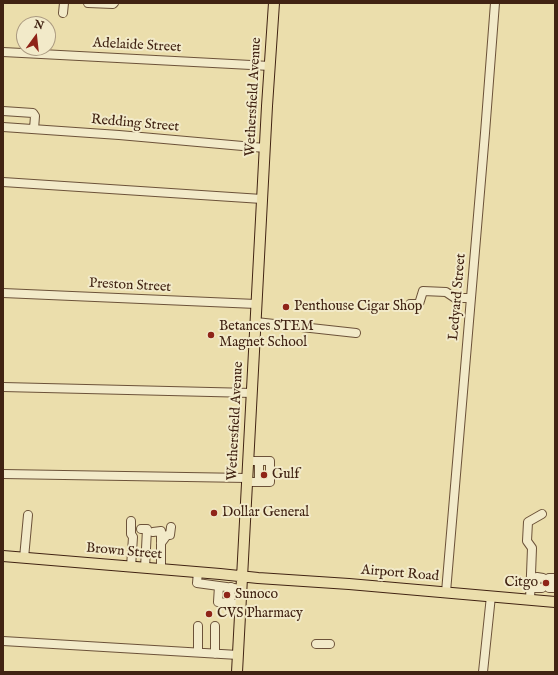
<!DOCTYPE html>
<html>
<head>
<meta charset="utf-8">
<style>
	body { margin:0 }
	#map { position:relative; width:558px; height:675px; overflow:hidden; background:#ebdeac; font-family:"IM FELL English",serif }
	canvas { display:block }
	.frame { position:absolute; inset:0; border:4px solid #412313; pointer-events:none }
	.north { position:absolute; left:16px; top:16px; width:40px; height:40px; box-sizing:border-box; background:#f2eac9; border:1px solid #ab9a80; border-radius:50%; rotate:15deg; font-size:11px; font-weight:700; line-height:16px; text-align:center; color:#412313 }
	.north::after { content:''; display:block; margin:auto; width:14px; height:18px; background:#8f2418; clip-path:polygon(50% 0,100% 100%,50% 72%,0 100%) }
</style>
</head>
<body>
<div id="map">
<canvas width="558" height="675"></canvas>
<div class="frame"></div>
<div class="north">N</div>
</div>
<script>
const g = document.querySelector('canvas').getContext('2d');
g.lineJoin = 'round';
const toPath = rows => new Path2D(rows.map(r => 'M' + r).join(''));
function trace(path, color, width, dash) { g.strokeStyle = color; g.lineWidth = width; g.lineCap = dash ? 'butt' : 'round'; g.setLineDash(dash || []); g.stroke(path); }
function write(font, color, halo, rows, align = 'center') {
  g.font = font + ' "IM FELL English",serif'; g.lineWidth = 4; g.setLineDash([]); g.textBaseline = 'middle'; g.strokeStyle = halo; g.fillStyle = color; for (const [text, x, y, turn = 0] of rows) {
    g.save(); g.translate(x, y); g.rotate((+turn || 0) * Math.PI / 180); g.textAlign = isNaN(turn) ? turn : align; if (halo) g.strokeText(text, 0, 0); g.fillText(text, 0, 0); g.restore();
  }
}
const minorTunnel = toPath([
	[542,583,549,583]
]);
const minor = toPath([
	[88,3,113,4,114,3],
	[63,13,64,3],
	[3,52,270,66],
	[3,111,33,113,35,116,34,129],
	[3,127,119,135,265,148],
	[3,182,262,199],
	[3,293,256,304],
	[410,304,419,304,423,291,446,292,455,298,471,298],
	[256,322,356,333],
	[3,387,252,393],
	[3,474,247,478],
	[247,482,270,482,270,461,248,461],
	[259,482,259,461],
	[131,521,131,534,133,537,131,567],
	[141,529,147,529,145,568],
	[153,532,161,531,161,569],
	[161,543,167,535,170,535,171,527],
	[24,558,28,515],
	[198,572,197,583,241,589],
	[219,586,218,602,241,604],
	[542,588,536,588,537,577,543,578],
	[549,588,553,588,554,578,549,578],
	[446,592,485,133,495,3],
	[530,600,532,548,527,541,528,522,542,514],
	[230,603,231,587],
	[3,641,238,655],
	[316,644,330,644],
	[198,652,198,626],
	[215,654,215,626],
	[483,672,491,596]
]);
const major = toPath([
	[3,556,220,574,258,578,349,584,555,602],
	[237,672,267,106,274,3]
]);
const markers = [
	[286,307,4,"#8f2418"],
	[211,335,4,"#8f2418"],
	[264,475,4,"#8f2418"],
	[214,513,4,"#8f2418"],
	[546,583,4,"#8f2418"],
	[227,595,4,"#8f2418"],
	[209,614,4,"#8f2418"]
];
const streetNames = [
	["Adelaide Street",137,46,3],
	["Wethersfield Avenue",254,97,-87],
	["Redding Street",135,124,5],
	["Preston Street",130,286,3],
	["Ledyard Street",458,297,-85],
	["Wethersfield Avenue",236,421,-87],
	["Brown Street",124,552,5],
	["Airport Road",400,574,5]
];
const poiNames = [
	["Penthouse Cigar Shop",294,307],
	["Betances STEM",219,327],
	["Magnet School",219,343],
	["Gulf",272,475],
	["Dollar General",222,513],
	["Citgo",538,583,"right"],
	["Sunoco",235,595],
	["CVS Pharmacy",217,614]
];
trace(minorTunnel, '#c9b98d', 8, [8, 4]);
trace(minor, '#6c5239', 10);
trace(major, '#412313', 12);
trace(minor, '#f2eac9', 8);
trace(major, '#ebdeac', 10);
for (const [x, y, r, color] of markers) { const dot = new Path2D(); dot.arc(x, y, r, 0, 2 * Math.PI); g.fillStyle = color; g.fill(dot); trace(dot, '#f2eac9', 1.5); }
write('14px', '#412313', '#f2eac9', streetNames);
write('14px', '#412313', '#f2eac9', poiNames, 'left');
</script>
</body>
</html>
